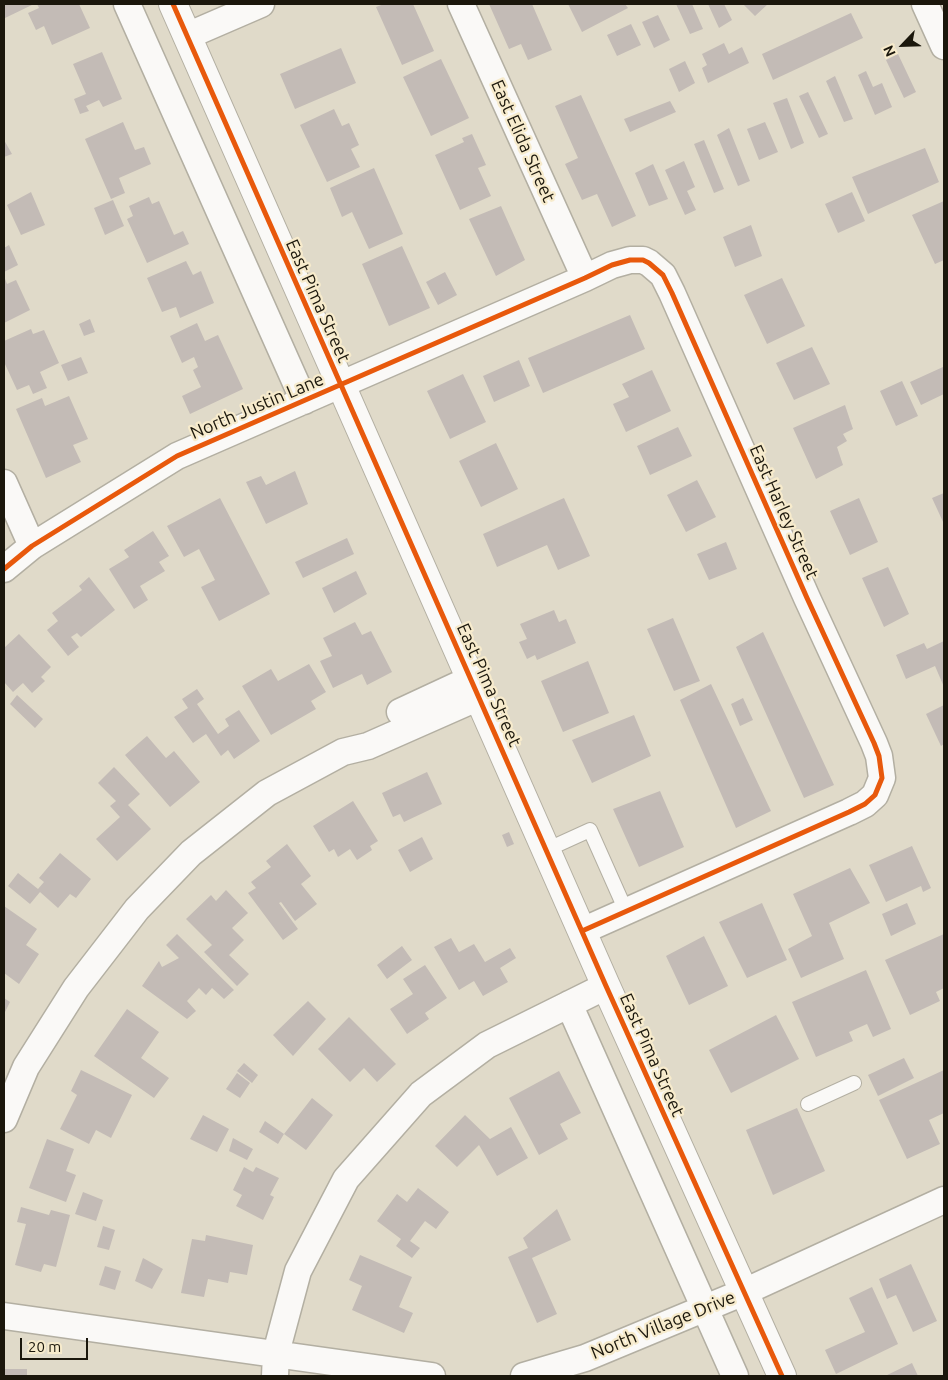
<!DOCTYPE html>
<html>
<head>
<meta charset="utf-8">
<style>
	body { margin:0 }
	#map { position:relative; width:948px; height:1380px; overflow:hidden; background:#e0dac9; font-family:Ubuntu,sans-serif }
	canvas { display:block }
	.frame { position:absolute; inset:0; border:5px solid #1b170c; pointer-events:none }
	.north { position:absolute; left:878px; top:20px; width:50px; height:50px; -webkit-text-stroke:4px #f7ebcc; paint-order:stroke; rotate:246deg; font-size:14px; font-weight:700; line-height:20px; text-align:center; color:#1b170c }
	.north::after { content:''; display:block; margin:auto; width:18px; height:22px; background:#1b170c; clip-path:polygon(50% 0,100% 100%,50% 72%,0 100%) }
	.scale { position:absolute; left:20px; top:1338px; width:68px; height:22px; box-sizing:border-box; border:2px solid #1b170c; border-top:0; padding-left:6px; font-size:15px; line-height:18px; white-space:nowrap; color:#1b170c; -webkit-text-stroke:4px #f7ebcc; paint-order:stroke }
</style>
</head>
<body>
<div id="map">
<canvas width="948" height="1380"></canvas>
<div class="frame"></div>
<div class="north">N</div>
<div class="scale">20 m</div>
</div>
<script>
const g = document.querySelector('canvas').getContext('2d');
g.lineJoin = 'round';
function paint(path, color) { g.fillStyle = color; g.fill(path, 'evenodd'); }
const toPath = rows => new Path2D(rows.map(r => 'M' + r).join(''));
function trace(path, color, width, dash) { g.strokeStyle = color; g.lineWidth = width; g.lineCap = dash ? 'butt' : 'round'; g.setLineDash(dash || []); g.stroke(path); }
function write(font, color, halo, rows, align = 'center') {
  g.font = font + ' Ubuntu,sans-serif'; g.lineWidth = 4.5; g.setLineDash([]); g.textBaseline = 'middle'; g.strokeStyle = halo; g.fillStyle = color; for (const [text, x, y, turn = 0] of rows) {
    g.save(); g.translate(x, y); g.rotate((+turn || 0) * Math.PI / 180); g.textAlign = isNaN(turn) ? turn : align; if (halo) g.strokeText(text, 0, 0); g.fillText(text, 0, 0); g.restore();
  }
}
const building = toPath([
	[4,4,34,4,5,18],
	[37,4,79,4,90,28,52,45,44,26,36,30,28,13,39,8],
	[384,4,413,4,434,51,402,65,376,7],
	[489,4,532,4,552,50,528,60,521,44,509,49],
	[568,4,625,4,628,8,582,32],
	[676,4,692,4,703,29,690,34],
	[708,4,724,4,732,20,719,28],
	[743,4,768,4,755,16],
	[851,13,863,38,773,80,762,54],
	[658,15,670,40,654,48,642,22],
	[631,24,641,45,617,56,607,35],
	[724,43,729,54,742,47,749,63,708,83,702,68,707,65,702,54],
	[341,48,356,83,295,109,280,74],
	[102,52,122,99,103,107,99,100,86,106,89,111,80,114,74,99,86,94,73,64],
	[898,54,916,92,904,98,886,60],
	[441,59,469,118,431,136,403,77],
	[685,61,695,83,679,92,669,69],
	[866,71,873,87,882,83,892,107,875,115,858,75],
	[835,76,853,119,844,122,826,81],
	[808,92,828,134,819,138,799,96],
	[581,95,636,216,612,227,597,194,582,200,565,164,578,158,555,106],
	[787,98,804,143,791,149,773,103],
	[670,101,676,112,630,132,624,119],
	[334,109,342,126,349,123,359,145,351,149,360,167,327,182,300,125],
	[123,122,135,150,144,147,151,164,119,178,125,193,111,199,85,139],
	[765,122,778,152,759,160,747,129],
	[729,128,750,181,738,186,717,135],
	[472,134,486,165,478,168,491,196,460,210,435,155,464,142,462,138],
	[4,140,12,154,4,157],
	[704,140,724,189,714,193,694,144],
	[925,148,939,182,868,214,852,177],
	[684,161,695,187,687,191,696,210,685,215,665,170],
	[653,164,668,199,649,206,635,173],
	[374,168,403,234,369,249,352,212,342,217,330,188],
	[31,192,45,225,21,235,7,205],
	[852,192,865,221,838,233,825,204],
	[149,197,152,204,159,201,174,235,183,231,189,244,147,263,127,219,133,216,129,206],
	[113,200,124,226,105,235,94,208],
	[944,201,944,260,935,264,912,215],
	[501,206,525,260,496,276,469,219],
	[751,225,762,256,735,267,723,237],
	[9,245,18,265,4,272,4,248],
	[402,246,430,308,389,326,362,264],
	[186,261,193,275,201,271,214,303,180,318,176,307,162,312,147,278],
	[445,272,457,295,438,305,426,282],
	[4,276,7,284,16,280,30,310,4,323],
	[782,278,805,326,767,344,744,295],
	[630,315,645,349,543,393,528,358],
	[90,319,95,332,84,336,79,324],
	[197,323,205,341,218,335,243,389,190,414,182,396,201,387,193,370,198,367,194,357,182,363,170,336],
	[31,329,33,334,44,330,59,363,40,372,47,388,33,394,29,385,17,390,4,362,4,341],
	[812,347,830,384,794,400,776,363],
	[81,357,88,373,68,381,61,365],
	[519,360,530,386,494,402,483,376],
	[943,367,944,394,921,405,910,382],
	[652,370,671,411,626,432,613,404,629,397,622,384],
	[463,374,486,422,450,439,427,391],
	[902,381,918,416,896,426,880,391],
	[69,396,88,439,73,445,81,462,46,478,16,409,42,398,45,406],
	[845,405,853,429,843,434,847,441,837,447,843,465,816,479,793,428],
	[678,427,692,456,650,475,637,446],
	[496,443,518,489,481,507,459,461],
	[295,471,308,504,266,524,246,482,261,476,266,485],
	[697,480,716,517,686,532,667,495],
	[944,493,944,524,932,498],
	[220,498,270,594,219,621,201,587,215,580,199,549,184,557,167,526],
	[564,498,590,556,558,570,547,545,497,567,483,534],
	[859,498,878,542,850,555,830,511],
	[153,531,169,556,159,562,165,571,140,586,148,600,134,609,109,569,129,557,124,550],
	[347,538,354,554,303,578,295,562],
	[726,542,737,569,709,580,697,554],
	[888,567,909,614,884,627,862,578],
	[356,571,367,594,334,613,322,588],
	[89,577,115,610,81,637,77,633,71,637,79,647,68,656,47,630,58,621,52,613,82,590,79,586],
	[554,610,559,622,566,619,576,643,537,660,535,655,527,659,519,642,527,639,520,624],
	[673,618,700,681,674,691,647,629],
	[355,622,362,635,371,631,392,672,367,685,362,674,333,688,320,661,332,656,323,638],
	[763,632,834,785,804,798,736,647],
	[19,634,51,667,41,677,45,681,32,693,23,683,13,692,4,682,4,648],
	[944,641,944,687,935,666,906,679,896,655,924,643,927,649],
	[588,661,609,713,563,732,541,681],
	[309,664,326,692,311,701,316,709,271,735,242,686,271,669,278,681],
	[711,684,771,811,736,828,680,700],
	[197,689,204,699,197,704,218,734,229,726,225,719,239,710,260,741,234,759,228,750,221,756,206,734,193,743,174,717,188,708,182,699],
	[17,695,43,719,35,728,10,704],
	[743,698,753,720,740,726,731,704],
	[944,705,944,744,941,746,926,714],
	[634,715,651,756,592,783,572,740],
	[147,736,166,758,174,751,200,782,170,807,125,755],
	[114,767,140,794,128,805,151,829,117,861,96,839,120,817,110,806,116,801,98,783],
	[427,772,442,804,404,822,400,814,393,817,382,793],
	[660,791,684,847,639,867,613,809],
	[353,801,378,841,370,846,372,850,357,860,350,849,338,857,334,849,329,852,313,826],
	[509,832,514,844,507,847,502,835],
	[422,837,433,859,410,872,398,850],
	[287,844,311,876,301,884,317,904,295,921,281,902,279,903,298,929,283,940,248,893,256,888,251,882,271,867,266,861],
	[912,846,931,888,923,892,921,886,886,902,869,865],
	[60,853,91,879,76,898,70,894,58,908,40,892,30,904,8,886,18,873,38,889,44,882,39,878],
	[850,868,870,903,829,923,844,959,801,978,788,949,812,936,793,894],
	[226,890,248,913,232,928,244,940,229,955,249,974,237,986,204,952,212,945,186,919,211,895,216,901],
	[762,903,787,960,747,978,719,922],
	[907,903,916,924,891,936,882,914],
	[4,906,37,929,26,945,39,954,19,984,4,973],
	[177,934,234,990,224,999,212,988,206,995,199,988,187,1001,196,1011,187,1019,142,986,159,961,162,967,179,958,166,945],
	[944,934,944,988,936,992,940,1001,910,1015,885,960],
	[704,936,728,986,689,1005,666,956],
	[451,938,459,952,474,944,485,962,510,948,516,958,500,968,508,982,483,996,474,981,459,990,434,947],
	[402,946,412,960,387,979,377,965],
	[425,965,447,998,425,1013,429,1019,407,1034,390,1009,413,994,403,979],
	[866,970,891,1029,873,1037,867,1024,849,1032,853,1041,816,1057,792,1002],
	[4,998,10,1002,4,1014],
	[308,1001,326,1019,293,1056,273,1035],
	[127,1009,159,1032,141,1058,169,1078,154,1098,94,1056],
	[776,1015,799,1059,731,1093,709,1050],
	[349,1017,396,1064,377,1082,364,1068,350,1082,318,1049],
	[904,1058,914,1078,878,1096,868,1075],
	[244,1063,258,1075,252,1083,237,1071],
	[81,1070,132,1095,111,1138,96,1130,89,1144,60,1129,77,1095,71,1091],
	[944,1070,944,1113,929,1120,940,1144,907,1159,879,1100],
	[559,1071,581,1113,560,1124,568,1139,539,1155,509,1098],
	[237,1073,250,1083,240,1098,226,1089],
	[312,1098,333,1115,306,1150,284,1134,278,1144,259,1132,265,1121,284,1134],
	[797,1108,825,1171,773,1195,746,1130],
	[203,1115,229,1129,217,1152,190,1139],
	[465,1115,490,1139,511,1127,528,1158,497,1176,479,1145,457,1167,435,1146],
	[233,1138,253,1149,247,1160,229,1151],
	[47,1139,74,1149,66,1171,76,1175,66,1202,29,1188],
	[244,1167,253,1172,256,1167,279,1178,270,1195,274,1197,263,1220,236,1206,242,1195,233,1190],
	[418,1188,449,1212,436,1229,425,1221,410,1241,420,1248,412,1258,396,1246,401,1239,377,1221,397,1194,407,1202],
	[83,1192,103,1200,96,1221,75,1214],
	[21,1207,49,1215,51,1210,70,1215,56,1267,44,1264,41,1272,15,1265,26,1224,17,1222],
	[557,1209,571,1240,532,1258,557,1314,537,1323,508,1257,528,1248,523,1238],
	[103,1226,115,1230,109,1250,97,1247],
	[206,1235,253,1245,247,1275,230,1272,228,1283,208,1279,204,1297,181,1293,192,1239,205,1241],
	[360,1255,412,1277,399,1307,413,1313,404,1333,352,1310,362,1286,349,1280],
	[143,1258,163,1269,152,1289,135,1281],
	[911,1264,937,1321,913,1332,896,1295,887,1299,879,1279],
	[105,1266,121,1271,115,1290,99,1285],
	[872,1287,898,1344,836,1374,825,1350,865,1332,849,1298],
	[912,1363,918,1376,885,1376],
	[4,1369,27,1369,27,1376,4,1376]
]);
const lane = toPath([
	[546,850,590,830,626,911],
	[808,1104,854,1083]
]);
const street = toPath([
	[127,4,304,401],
	[461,4,585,278],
	[925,4,944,46],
	[187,36,261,4],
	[4,483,32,546],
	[4,569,32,546,177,456,585,278,612,265,630,260,643,260,649,263,663,275,672,293,807,598,874,743,879,756,882,778,875,795,865,804,849,812,582,931],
	[400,712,471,679],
	[569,1004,735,1376],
	[4,1119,26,1067,76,988,137,909,191,853,267,793,343,752,368,746,479,697],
	[4,1316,432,1376],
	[275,1376,276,1353,298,1271,346,1179,421,1094,487,1045,606,986],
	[524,1376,585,1358,744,1292,944,1200]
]);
const secondary = toPath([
	[173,4,606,986,782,1376]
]);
const cycleway = toPath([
	[173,4,606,986,782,1376],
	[4,569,32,546,177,456,585,278,612,265,630,260,643,260,649,263,663,275,672,293,807,598,874,743,879,756,882,778,875,795,865,804,849,812,582,931]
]);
const streetNames = [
	["East Elida Street",523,141,66],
	["East Pima Street",318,301,66],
	["North Justin Lane",257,406,-23],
	["East Harley Street",784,512,66],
	["East Pima Street",489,685,66],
	["East Pima Street",652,1055,66],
	["North Village Drive",663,1325,-22]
];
paint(building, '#c3bbb6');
trace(lane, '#b3afa2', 16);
trace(street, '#b3afa2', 29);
trace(secondary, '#b3afa2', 30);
trace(lane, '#faf9f7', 14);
trace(street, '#faf9f7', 26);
trace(secondary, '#faf9f7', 28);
trace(cycleway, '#e8590c', 5);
write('18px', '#1b170c', '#f7ebcc', streetNames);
</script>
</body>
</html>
